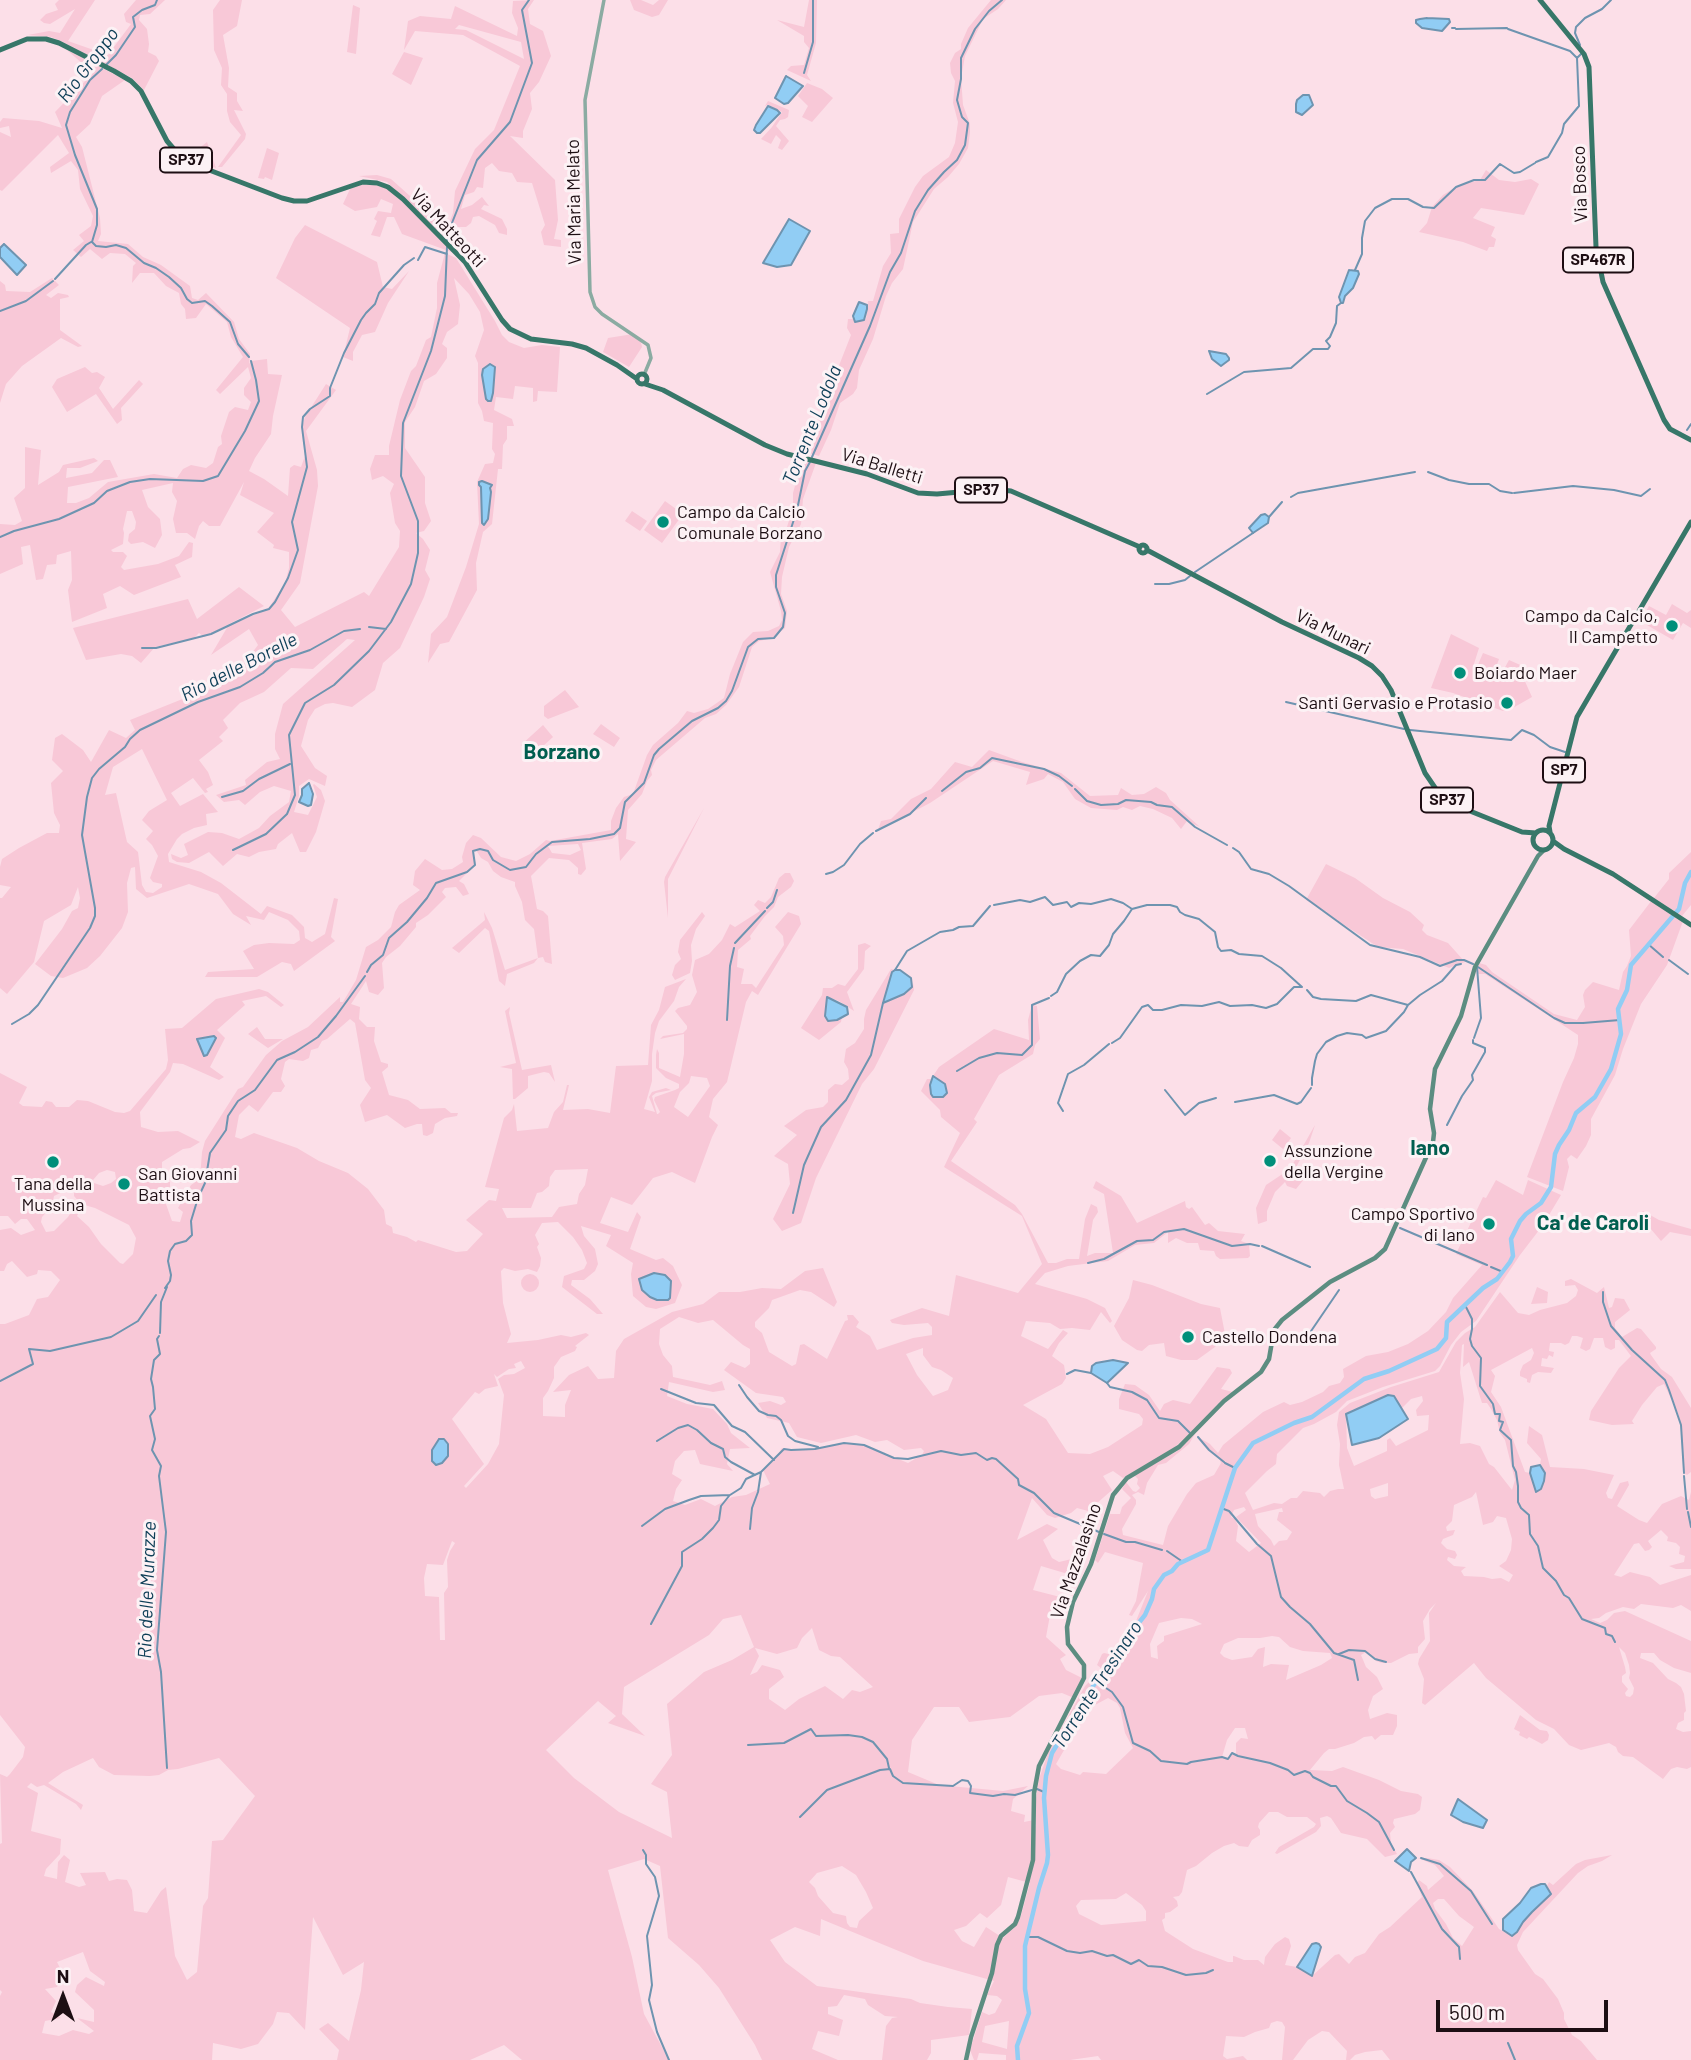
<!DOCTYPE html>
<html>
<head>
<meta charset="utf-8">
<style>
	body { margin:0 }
	#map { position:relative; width:1691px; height:2060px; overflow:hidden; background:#fcdfe8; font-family:Barlow,sans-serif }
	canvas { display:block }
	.north { position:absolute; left:28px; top:1962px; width:70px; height:70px; -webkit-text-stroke:5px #fcf2f5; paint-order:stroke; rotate:0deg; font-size:19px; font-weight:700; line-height:28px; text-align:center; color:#1d0e13 }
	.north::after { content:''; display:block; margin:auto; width:24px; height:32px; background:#1d0e13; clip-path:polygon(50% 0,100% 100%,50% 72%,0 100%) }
	.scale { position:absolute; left:1436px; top:2000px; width:172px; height:32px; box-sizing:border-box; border:4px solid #1d0e13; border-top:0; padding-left:9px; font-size:21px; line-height:24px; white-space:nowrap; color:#1d0e13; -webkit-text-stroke:5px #fcf2f5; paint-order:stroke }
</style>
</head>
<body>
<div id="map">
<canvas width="1691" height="2060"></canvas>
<div class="north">N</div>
<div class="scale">500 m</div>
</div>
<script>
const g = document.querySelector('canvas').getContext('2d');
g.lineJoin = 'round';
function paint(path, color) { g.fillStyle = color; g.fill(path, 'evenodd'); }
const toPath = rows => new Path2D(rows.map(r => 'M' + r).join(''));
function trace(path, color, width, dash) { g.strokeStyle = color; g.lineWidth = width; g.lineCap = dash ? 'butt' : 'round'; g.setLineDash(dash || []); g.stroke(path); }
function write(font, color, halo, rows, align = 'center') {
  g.font = font + ' Barlow,sans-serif'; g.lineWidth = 6; g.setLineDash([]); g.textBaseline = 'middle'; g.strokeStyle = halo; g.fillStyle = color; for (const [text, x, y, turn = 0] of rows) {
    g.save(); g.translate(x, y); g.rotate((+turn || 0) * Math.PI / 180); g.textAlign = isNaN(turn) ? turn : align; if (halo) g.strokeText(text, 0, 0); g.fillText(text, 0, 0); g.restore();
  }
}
const green = toPath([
	[59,0,95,0,68,41,108,55,131,24,126,22,124,14,136,0,165,0,150,14,140,15,139,20,147,29,149,44,148,52,156,56,159,61,144,90,132,78,61,41,51,37,28,35,49,31,60,33,75,9,50,24,44,23,40,20,46,14,58,10,55,4],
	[220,0,242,0,237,26,223,35,229,68,228,87,237,93,237,101,243,111,234,110,246,134,245,139,222,167,218,167,241,135,230,122,227,111,227,94,221,85,222,68,214,50,213,10],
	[534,0,528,9,530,24,543,31,551,56,539,82,530,93,532,109,523,131,523,138,510,136,555,180,558,220,554,239,561,240,561,247,544,245,541,232,545,225,532,183,517,182,512,173,499,171,492,163,485,168,483,188,477,187,474,192,465,195,461,209,472,205,482,197,489,206,484,205,481,209,502,219,507,229,507,235,499,233,495,225,479,216,473,217,471,223,466,227,453,227,448,240,387,182,359,176,377,175,391,179,447,229,453,213,455,191,475,149,494,130,520,66,463,35,415,31,404,50,408,21,420,16,451,19,455,6,517,36,518,28,512,13,513,1],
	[459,25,521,42,524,59,466,30,455,29],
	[630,0,641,0,653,5,659,0,668,0,659,15,652,17,634,10],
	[809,0,817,0,816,43,807,75,811,81,787,70,791,66,804,65,809,48,804,42,804,36,777,20,804,27],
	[991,0,1006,0,998,9,983,19,965,56,961,78,963,105,970,124,970,132,968,148,959,164,948,177,934,189,913,222,903,269,892,283,886,296,873,339,859,370,857,388,853,394,840,403,831,430,819,456,805,452,851,335,847,328,848,319,853,319,855,322,866,319,868,301,873,301,883,266,891,253,890,234,899,233,899,219,915,187,923,176,949,157,955,143,958,122,953,103,955,81,951,73,950,63,955,53,961,49,961,44,968,28],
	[353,5,360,8,356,54,347,52],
	[67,50,125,80,102,96,90,124,76,137,82,147,100,218,101,234,98,241,128,244,143,257,161,265,190,286,192,298,198,300,206,293,234,322,239,339,250,354,249,364,251,361,267,359,268,374,282,375,273,416,271,434,255,458,249,471,264,479,288,496,290,468,294,465,301,467,305,456,302,427,305,417,326,384,336,390,306,431,317,470,318,486,300,583,281,610,295,627,364,592,369,596,399,547,400,531,395,523,390,493,394,484,383,476,372,480,370,469,375,455,389,455,389,446,400,400,411,371,416,366,426,340,431,337,437,308,437,283,445,253,456,258,495,321,502,335,509,342,524,348,542,345,560,347,557,392,538,391,537,401,533,402,533,388,515,386,513,399,496,397,494,410,512,419,514,426,507,426,507,439,503,445,502,469,498,469,492,524,483,532,476,563,477,590,449,642,440,644,428,663,431,634,447,617,466,567,479,524,477,482,485,464,493,463,495,454,492,449,493,423,484,421,482,411,478,403,478,363,475,356,484,330,480,312,469,294,454,278,460,305,458,324,447,332,442,344,447,348,447,358,436,374,424,381,415,407,405,422,405,448,425,477,425,503,431,521,424,531,416,533,423,539,430,550,425,570,430,579,424,597,400,648,383,663,375,690,352,707,333,703,325,704,315,709,308,720,301,746,315,768,327,776,325,786,309,779,299,786,299,796,294,812,308,815,317,797,313,785,314,784,321,790,325,801,316,832,306,852,300,852,292,833,278,844,276,849,259,852,249,857,237,854,223,866,209,852,189,863,177,862,172,859,171,854,181,858,188,855,184,844,208,832,222,833,239,839,259,828,270,816,289,802,291,791,274,786,260,792,245,805,239,800,224,802,216,795,246,785,245,780,267,762,280,759,275,749,275,734,283,704,355,640,347,639,313,669,291,668,264,692,240,703,223,720,228,728,219,737,223,741,199,760,208,772,213,785,206,789,208,792,205,793,193,778,171,793,180,806,203,794,218,812,206,814,207,825,194,828,182,834,177,839,168,854,169,862,201,872,221,883,261,914,267,906,292,915,304,927,305,938,312,942,325,934,334,898,338,899,331,937,335,941,294,971,291,964,282,962,257,977,205,977,208,972,254,969,243,951,254,945,269,943,294,944,300,940,299,931,288,920,269,912,264,920,246,916,251,925,233,914,218,894,189,884,147,898,136,889,135,867,131,868,127,883,128,912,122,928,100,956,87,968,63,978,51,976,35,964,62,929,72,911,78,908,80,898,78,887,71,905,44,921,34,962,7,994,0,988,0,898,2,898,11,887,0,885,0,867,2,859,19,848,47,833,59,833,60,825,54,813,51,783,63,771,52,760,55,738,62,734,83,750,91,762,109,730,126,738,135,730,130,720,200,692,217,688,217,677,243,665,258,645,249,629,211,655,228,626,268,609,285,583,289,568,289,552,273,548,274,545,257,532,274,513,240,495,244,482,220,526,209,526,203,521,199,526,195,539,187,533,176,533,173,519,177,501,172,492,173,483,142,490,148,507,160,519,162,535,155,548,143,542,131,544,128,541,129,534,135,529,136,522,132,511,127,511,123,529,124,533,123,544,111,550,113,552,123,552,127,556,121,567,124,570,158,564,179,556,189,542,193,543,192,557,175,565,181,577,134,595,120,586,103,594,107,608,72,622,68,590,72,580,71,551,57,555,56,564,47,565,43,579,36,580,30,545,21,547,23,564,0,574,0,524,15,525,22,521,14,498,25,488,25,447,41,450,38,485,59,472,63,465,94,458,98,461,80,468,67,468,66,478,92,473,104,460,110,460,118,477,68,487,67,503,76,503,89,498,108,482,154,474,177,478,183,469,191,465,206,468,213,463,218,447,222,444,221,436,229,412,235,407,248,410,251,402,244,395,244,388,251,378,248,367,220,394,216,390,243,357,231,337,227,322,206,304,196,318,186,319,185,309,181,304,179,293,166,286,154,273,140,273,132,283,133,266,136,263,125,254,110,253,102,259,90,249,81,257,73,250,84,241,79,235,91,226,93,216,80,189,78,170,71,161,51,173,50,167,69,153,58,135,2,191,0,190,0,132,11,137,9,126,0,128,0,122,3,118,39,121,62,128,55,112,93,73],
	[142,749,167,800,149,811,142,820,153,831,146,839,152,845,158,856,150,878,153,882,162,884,162,887,153,893,146,892,142,885,138,852,127,842,116,793,105,795,113,767],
	[404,52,423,58,411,85,392,74],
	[807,83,822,89,833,98,812,122,802,117,808,106,798,96],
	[768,101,789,110,788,117,785,119,780,120,776,126,789,141,782,150,778,148,781,140,776,135,771,144,761,139,772,127,782,112,768,105,765,106],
	[207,142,216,168,188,157],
	[267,148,279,153,272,180,265,177,264,179,258,178],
	[1486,170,1499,180,1515,182,1531,179,1539,184,1524,215,1481,208,1473,218,1495,227,1491,236,1496,239,1494,247,1489,247,1487,251,1463,242,1419,232,1427,223,1432,207,1443,195,1459,185,1480,180],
	[370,184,386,188,398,197,454,253,402,234,394,217,387,217,380,237,371,235,377,221,374,219,378,211,391,213,393,204,381,199,377,207,355,211,343,204,350,189,358,185],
	[305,225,377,262,383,287,392,289,409,271,388,303,375,332,362,335,353,352,353,361,343,357,350,328,276,278,295,238],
	[52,278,59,285,46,295,51,298,58,293,68,295,69,297,60,299,60,330,82,346,78,347,61,338,22,366,6,384,0,403,0,281,5,285,6,291,30,292],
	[633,334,640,338,642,347,629,367,603,352,608,338],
	[85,367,92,373,97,372,105,377,99,388,113,409,139,380,143,384,121,408,122,420,117,424,96,394,67,412,52,387,57,379],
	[802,460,816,463,803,499,801,524,789,547,782,577,781,594,787,611,785,628,773,638,759,641,752,647,739,687,726,705,716,714,705,718,656,760,651,770,652,775,647,781,642,794,628,810,626,839,636,842,620,861,618,834,612,839,582,843,586,869,581,875,578,874,578,868,569,860,549,858,531,876,537,909,543,911,548,916,552,964,545,962,543,957,538,958,534,963,507,974,505,986,499,981,489,931,485,928,459,953,452,948,485,920,484,912,492,928,505,970,538,958,534,929,525,920,522,902,515,886,515,882,501,877,493,871,488,862,481,858,476,850,473,851,475,865,459,881,464,884,469,894,463,896,456,887,445,888,442,892,446,897,428,915,416,923,416,927,400,946,386,957,382,963,384,988,378,995,369,992,366,981,351,1004,360,1007,359,1019,367,1027,375,1027,374,1041,381,1062,388,1064,388,1067,382,1072,389,1095,408,1100,420,1109,445,1108,451,1113,458,1113,457,1116,445,1118,435,1124,433,1133,427,1136,423,1135,422,1124,417,1124,405,1128,387,1115,365,1122,360,1105,371,1088,365,1080,355,1023,350,1019,327,1039,322,1041,318,1048,311,1050,309,1058,303,1061,289,1059,285,1062,281,1079,285,1086,281,1092,273,1092,258,1112,249,1105,239,1115,235,1137,241,1139,254,1133,297,1148,319,1161,348,1173,368,1189,384,1210,386,1224,392,1227,393,1233,407,1237,416,1242,418,1240,456,1252,467,1251,483,1234,466,1220,489,1200,496,1201,499,1189,485,1187,504,1118,512,1110,514,1104,517,1131,548,1128,554,1112,563,1102,567,1085,569,1085,563,1110,588,1109,610,1113,616,1066,648,1065,651,1025,659,1010,665,987,686,979,679,987,674,1001,659,1021,655,1033,652,1054,652,1081,644,1109,655,1112,649,1097,652,1092,666,1088,671,1090,656,1093,652,1096,657,1114,658,1114,660,1112,654,1100,655,1097,675,1090,679,1088,679,1084,666,1078,656,1068,656,1055,657,1049,659,1053,659,1068,680,1077,684,1054,684,1034,660,1039,663,1036,683,1033,687,1029,687,1026,675,1011,678,1008,690,1005,697,992,692,975,695,960,709,954,722,940,730,924,735,927,760,911,754,905,758,900,765,903,771,897,779,878,785,873,790,873,794,881,791,887,778,897,774,907,765,916,750,936,751,939,738,950,737,967,744,969,741,984,752,984,756,988,784,945,783,936,775,927,788,912,799,916,801,924,758,995,752,991,746,1002,727,1082,713,1099,709,1117,718,1125,712,1137,695,1183,672,1172,653,1178,632,1205,611,1197,600,1223,628,1232,637,1212,641,1217,630,1249,656,1260,663,1258,673,1266,682,1285,675,1303,656,1309,646,1307,633,1296,631,1274,633,1263,606,1246,611,1235,581,1226,584,1236,595,1249,598,1264,595,1271,584,1280,572,1280,571,1285,590,1299,603,1314,597,1314,562,1287,564,1276,584,1269,587,1263,582,1250,573,1237,558,1222,542,1223,535,1235,539,1244,537,1247,541,1258,540,1266,537,1272,528,1269,515,1271,504,1268,501,1271,503,1303,511,1334,507,1343,538,1340,561,1335,571,1337,586,1333,589,1335,575,1346,577,1347,575,1351,561,1357,554,1367,554,1378,548,1391,543,1398,543,1416,565,1417,565,1405,571,1390,553,1392,569,1375,588,1366,598,1379,614,1378,616,1351,624,1339,672,1312,703,1304,719,1292,740,1292,762,1288,781,1289,805,1271,823,1268,837,1302,834,1307,811,1292,800,1290,772,1300,769,1308,755,1322,755,1327,762,1333,769,1352,792,1366,796,1364,800,1345,804,1344,827,1359,845,1321,848,1320,847,1315,853,1315,859,1322,856,1327,870,1336,877,1350,913,1338,932,1335,932,1327,928,1323,904,1325,892,1323,890,1320,922,1308,949,1316,956,1275,1018,1293,1042,1264,1022,1216,944,1167,960,1133,941,1117,940,1110,921,1091,927,1079,931,1079,930,1085,933,1097,945,1084,933,1076,939,1067,994,1029,1029,1040,1028,1020,1032,1005,1037,1006,1040,1039,1035,1045,1033,1054,999,1075,974,1119,977,1122,951,1161,1015,1205,1022,1214,1048,1263,1056,1263,1067,1259,1079,1259,1085,1219,1091,1204,1097,1207,1098,1212,1093,1220,1087,1256,1095,1253,1113,1253,1104,1194,1093,1188,1096,1181,1121,1196,1137,1223,1185,1201,1186,1207,1189,1209,1192,1207,1205,1225,1209,1223,1218,1231,1245,1234,1241,1241,1249,1244,1250,1256,1248,1258,1220,1259,1216,1256,1214,1251,1200,1250,1198,1243,1187,1243,1176,1238,1168,1243,1168,1232,1154,1243,1135,1245,1108,1261,1068,1266,1045,1273,1035,1284,1087,1299,1105,1308,1112,1321,1110,1323,1101,1312,1090,1330,1072,1328,1060,1329,1050,1323,1026,1321,1021,1336,1048,1349,1063,1330,1068,1333,1059,1343,1052,1356,1064,1365,1066,1378,1062,1384,1023,1405,1046,1419,1068,1453,1090,1454,1108,1447,1142,1425,1143,1419,1139,1414,1119,1409,1119,1399,1125,1384,1135,1385,1149,1395,1160,1411,1164,1404,1173,1400,1190,1404,1217,1367,1230,1369,1232,1373,1221,1389,1233,1392,1171,1451,1123,1478,1113,1471,1103,1476,1112,1490,1088,1511,1077,1508,1071,1513,1055,1518,1047,1515,1032,1498,1017,1540,1047,1524,1058,1529,1043,1540,1052,1558,1059,1562,1076,1558,1068,1574,1041,1566,1033,1590,1064,1598,1060,1606,1052,1604,1046,1637,1066,1655,1060,1659,1066,1670,1084,1679,1074,1698,1062,1693,1039,1696,1010,1717,969,1722,959,1707,934,1707,912,1740,908,1772,939,1785,1003,1791,1028,1786,1013,1799,1011,1811,1025,1815,1024,1822,1034,1820,1036,1831,1036,1799,1039,1779,1048,1753,1085,1686,1095,1676,1101,1668,1097,1665,1102,1654,1104,1653,1113,1655,1115,1651,1123,1648,1132,1631,1148,1591,1132,1616,1129,1615,1136,1601,1143,1563,1105,1552,1098,1563,1095,1560,1110,1514,1120,1514,1122,1507,1131,1498,1122,1489,1126,1482,1133,1491,1136,1492,1140,1488,1137,1484,1138,1479,1134,1475,1176,1452,1195,1434,1189,1444,1166,1463,1158,1465,1147,1483,1144,1495,1138,1492,1132,1495,1136,1500,1136,1504,1122,1529,1123,1535,1163,1545,1168,1526,1187,1494,1196,1483,1214,1475,1221,1463,1219,1458,1209,1450,1198,1437,1210,1444,1218,1453,1223,1445,1263,1412,1284,1402,1290,1405,1302,1402,1323,1392,1329,1386,1340,1383,1344,1377,1343,1369,1366,1356,1388,1352,1408,1344,1428,1331,1446,1312,1453,1298,1482,1265,1456,1254,1483,1197,1486,1198,1496,1180,1523,1195,1528,1180,1561,1195,1543,1225,1520,1255,1476,1321,1461,1332,1451,1345,1440,1366,1435,1371,1383,1387,1347,1401,1336,1412,1314,1424,1303,1428,1277,1454,1276,1464,1267,1471,1245,1493,1253,1510,1274,1503,1282,1504,1291,1498,1297,1498,1303,1491,1320,1493,1324,1497,1330,1491,1338,1489,1344,1489,1339,1465,1340,1444,1337,1425,1339,1412,1350,1403,1391,1387,1439,1372,1456,1342,1465,1333,1475,1327,1500,1292,1518,1313,1529,1315,1540,1310,1567,1303,1576,1296,1578,1290,1575,1285,1565,1286,1565,1281,1571,1279,1597,1293,1604,1287,1609,1308,1612,1307,1615,1298,1624,1299,1630,1310,1615,1322,1615,1328,1622,1337,1637,1328,1641,1329,1656,1347,1656,1349,1650,1353,1651,1355,1661,1369,1672,1377,1691,1408,1691,1472,1687,1475,1684,1473,1681,1425,1678,1413,1664,1384,1657,1387,1642,1405,1632,1421,1634,1424,1612,1425,1589,1420,1591,1411,1619,1368,1631,1356,1619,1340,1615,1340,1615,1348,1611,1350,1605,1347,1603,1338,1594,1338,1590,1349,1586,1351,1580,1348,1583,1338,1577,1336,1572,1336,1569,1343,1565,1345,1561,1343,1550,1343,1549,1351,1554,1352,1553,1357,1549,1355,1547,1359,1542,1358,1541,1366,1554,1368,1551,1373,1538,1372,1532,1375,1530,1383,1527,1382,1527,1379,1520,1376,1520,1372,1523,1365,1531,1360,1534,1353,1532,1348,1491,1370,1495,1376,1491,1392,1501,1407,1525,1472,1530,1473,1536,1492,1541,1489,1545,1473,1540,1465,1541,1459,1527,1443,1529,1426,1542,1435,1550,1467,1584,1469,1614,1475,1606,1493,1608,1498,1612,1499,1620,1483,1628,1481,1629,1485,1617,1506,1639,1520,1647,1523,1662,1504,1681,1496,1689,1500,1691,1492,1691,1569,1676,1569,1669,1566,1684,1562,1685,1556,1679,1554,1680,1547,1676,1543,1667,1541,1668,1537,1661,1530,1648,1541,1652,1547,1649,1550,1645,1551,1639,1543,1634,1544,1614,1575,1621,1577,1630,1572,1650,1577,1660,1585,1691,1575,1691,1611,1681,1605,1673,1608,1641,1604,1634,1609,1623,1607,1606,1613,1599,1618,1591,1619,1600,1623,1607,1620,1614,1613,1625,1611,1691,1641,1691,1673,1674,1668,1660,1660,1654,1653,1641,1653,1640,1658,1653,1663,1668,1679,1676,1683,1681,1687,1684,1694,1686,1711,1684,1713,1684,1720,1678,1723,1676,1729,1683,1732,1691,1731,1691,1767,1687,1769,1677,1767,1671,1769,1663,1779,1633,1757,1623,1756,1618,1752,1616,1747,1609,1743,1581,1750,1569,1745,1554,1729,1536,1720,1486,1678,1474,1663,1425,1705,1422,1703,1424,1679,1418,1664,1419,1659,1430,1641,1429,1613,1436,1603,1430,1609,1423,1621,1425,1639,1418,1647,1418,1653,1409,1654,1391,1663,1382,1663,1376,1661,1371,1655,1366,1652,1361,1655,1366,1667,1377,1677,1383,1689,1373,1696,1368,1710,1370,1719,1387,1713,1397,1715,1397,1726,1393,1735,1381,1735,1375,1740,1372,1736,1364,1737,1354,1743,1335,1749,1329,1749,1324,1753,1310,1770,1332,1771,1343,1767,1379,1780,1401,1791,1418,1794,1422,1797,1420,1810,1415,1814,1394,1819,1393,1823,1395,1827,1390,1833,1391,1843,1397,1854,1385,1857,1367,1839,1341,1833,1331,1818,1327,1816,1320,1818,1321,1826,1316,1832,1277,1854,1275,1853,1279,1847,1314,1827,1316,1824,1307,1817,1287,1817,1278,1812,1269,1812,1259,1823,1258,1827,1260,1830,1260,1835,1252,1840,1248,1847,1239,1846,1234,1843,1224,1846,1212,1853,1196,1866,1187,1870,1182,1892,1179,1896,1173,1897,1177,1901,1178,1906,1170,1912,1165,1913,1165,1918,1162,1920,1165,1931,1193,1949,1228,1962,1233,1962,1233,1956,1234,1956,1244,1960,1258,1960,1264,1965,1265,1957,1275,1944,1285,1937,1289,1939,1291,1946,1285,1965,1297,1967,1312,1976,1335,1955,1339,1954,1349,1964,1355,1957,1365,1953,1379,1934,1390,1927,1422,1897,1417,1884,1419,1880,1427,1886,1428,1890,1444,1876,1435,1865,1418,1858,1427,1858,1439,1860,1450,1867,1473,1891,1499,1929,1512,1936,1517,1932,1523,1922,1532,1912,1551,1894,1547,1886,1549,1882,1553,1885,1576,1864,1585,1860,1612,1855,1602,1861,1588,1866,1578,1873,1523,1932,1517,1945,1518,1950,1535,1974,1543,1979,1558,1999,1564,2013,1564,2019,1572,2035,1581,2041,1597,2060,1390,2060,1382,2050,1365,2052,1355,2055,1350,2060,1346,2060,1347,2051,1329,2032,1322,2031,1308,2040,1293,2060,1282,2060,1285,2027,1282,2022,1277,2021,1271,2023,1269,2028,1255,2032,1244,2037,1226,2036,1223,2056,1227,2059,1243,2056,1247,2060,1101,2060,1098,2056,1070,2060,1006,2060,1006,2055,979,2053,977,2060,974,2060,970,2050,982,2012,989,2015,995,2013,1002,2000,997,1996,987,1995,994,1981,923,1961,821,1919,820,1936,795,1927,770,1940,785,1962,817,1986,911,1999,920,2003,948,2007,972,2009,969,2035,931,2040,931,2053,927,2060,882,2060,886,2026,892,2018,898,2017,885,2016,868,2005,865,1999,844,1995,837,2006,828,2007,828,2014,843,2020,839,2036,818,2031,812,2049,838,2060,762,2060,755,2045,719,1988,699,1965,668,1938,660,1866,644,1859,608,1870,632,1957,644,2014,669,2060,522,2060,504,2045,470,2060,337,2060,339,2050,319,2029,328,2023,349,2041,361,1990,364,1962,343,1975,313,1917,305,2030,289,2013,277,2012,273,2024,258,2044,241,2049,213,2043,212,2060,0,2060,0,1996,2,1992,0,1990,0,1844,2,1843,0,1774,7,1777,10,1774,23,1757,25,1747,0,1715,0,1324,5,1324,29,1315,37,1299,48,1297,60,1280,51,1271,38,1270,37,1274,27,1277,12,1261,7,1264,4,1271,0,1271,0,1230,11,1228,21,1235,35,1230,27,1219,21,1219,15,1224,8,1216,0,1216,0,1073,27,1087,19,1103,23,1106,42,1107,46,1101,52,1102,56,1107,69,1107,77,1100,88,1101,115,1112,124,1113,130,1111,166,1069,168,1060,165,1029,182,1028,216,999,259,989,268,992,284,1005,281,1007,266,996,242,1001,245,1005,217,1030,225,1038,210,1067,224,1077,219,1080,183,1064,173,1063,170,1072,140,1112,141,1127,158,1132,178,1131,200,1142,190,1148,183,1149,162,1162,162,1169,159,1178,164,1179,165,1182,170,1182,170,1190,161,1190,172,1221,180,1222,183,1212,178,1208,191,1185,200,1179,202,1152,205,1141,238,1089,243,1087,266,1055,282,1041,308,1027,340,997,340,1002,343,1002,356,980,366,947,378,940,391,927,395,912,399,905,420,890,413,885,415,871,425,859,442,870,452,869,463,862,462,857,466,843,473,835,481,838,501,857,516,861,530,854,546,840,550,841,611,830,611,821,616,808,624,797,633,794,647,755,653,745,678,723,687,711,694,713,708,709,724,698,730,674,743,642,753,632,768,631,779,626,782,620,781,611,770,572,780,552,781,537,785,533,793,508,793,493],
	[578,844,581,850,570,855,552,853,548,846],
	[691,1076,707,1078,710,1086,688,1117,674,1107,680,1092,689,1083],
	[588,1169,585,1185,579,1194,577,1204,559,1207,552,1217,507,1218,502,1208,531,1208,537,1193,542,1192,549,1186,550,1177,555,1170],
	[107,1170,115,1172,116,1179,111,1183,103,1186,94,1183,93,1180,99,1173],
	[71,1188,74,1190,74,1196,81,1204,95,1208,129,1225,136,1238,133,1254,123,1264,120,1263,101,1244,89,1227,77,1216,81,1208,76,1205,68,1217,54,1231,46,1232,41,1222,42,1217,52,1206,54,1196],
	[654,1273,670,1298,640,1279],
	[679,1317,698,1323,713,1320,743,1345,750,1349,750,1364,745,1368,731,1362,724,1370,756,1393,783,1397,786,1402,781,1405,770,1401,758,1403,767,1418,789,1423,797,1437,821,1443,856,1435,875,1442,887,1440,904,1450,921,1448,924,1451,922,1455,908,1463,864,1445,844,1443,806,1450,791,1450,782,1448,774,1460,763,1470,770,1484,746,1495,732,1497,715,1506,701,1499,685,1505,673,1501,676,1489,682,1480,672,1474,675,1461,684,1451,695,1450,700,1464,733,1471,727,1464,730,1449,750,1448,731,1433,727,1424,713,1409,687,1404,667,1396,669,1382,713,1392,725,1390,722,1381,710,1385,673,1377,672,1366,663,1355,659,1344,660,1329],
	[1464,1344,1463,1367,1469,1362,1482,1403,1487,1403,1491,1409,1497,1420,1500,1433,1505,1440,1515,1480,1512,1490,1494,1467,1489,1464,1480,1446,1470,1443,1460,1444,1464,1399,1460,1373,1462,1345],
	[923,1348,923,1355,932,1367,941,1370,953,1378,948,1390,933,1396,917,1375,906,1354],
	[521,1361,525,1368,514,1374,504,1375,498,1379,504,1395,499,1444,488,1464,466,1488,464,1486,484,1464,452,1419,475,1392,479,1394,485,1389,498,1386,494,1374,497,1377,509,1369,516,1368,514,1364],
	[1394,1396,1402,1408,1411,1399,1422,1396,1423,1401,1416,1410,1417,1416,1429,1415,1428,1430,1396,1446,1390,1438,1387,1440,1387,1451,1354,1466,1347,1448,1346,1414,1352,1410],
	[1388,1483,1388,1496,1375,1499,1371,1496,1370,1489],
	[1476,1492,1483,1525,1493,1522,1497,1516,1506,1518,1512,1539,1511,1550,1506,1561,1499,1566,1513,1575,1509,1582,1501,1578,1492,1579,1484,1577,1464,1576,1461,1571,1466,1567,1454,1566,1447,1560,1448,1557,1455,1559,1457,1555,1455,1551,1447,1549,1441,1543,1443,1539,1453,1535,1455,1530,1447,1531,1446,1527,1452,1521,1454,1505,1472,1497],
	[1244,1507,1246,1510,1236,1517,1261,1543,1249,1552,1236,1541,1238,1526,1235,1519,1231,1517,1234,1510],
	[1282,1508,1283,1512,1279,1512,1277,1520,1292,1532,1287,1540,1279,1541,1274,1546,1271,1540,1258,1526,1255,1514],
	[452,1541,455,1543,450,1551,447,1560,448,1587,444,1593,445,1640,440,1640,439,1597,425,1596,424,1578,427,1564,443,1565],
	[741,1615,754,1647,732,1660,704,1672,667,1704,672,1755,651,1784,667,1792,672,1838,619,1812,574,1778,546,1750,598,1701,616,1716,608,1723,645,1736,622,1714,624,1687,709,1635,723,1619],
	[1181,1618,1192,1619,1202,1624,1164,1636,1164,1641,1157,1646,1158,1659,1151,1657,1150,1644,1159,1623],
	[812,1628,819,1650,831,1656,840,1657,873,1687,860,1692,852,1690,843,1699,825,1686,799,1699,785,1710,769,1699,769,1689,784,1677,780,1670,762,1665,757,1672,750,1675,759,1656,755,1648,777,1654,797,1648,802,1638],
	[1272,1636,1279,1637,1290,1647,1303,1651,1330,1653,1332,1658,1321,1665,1286,1680,1289,1665,1271,1664,1263,1667,1265,1647,1258,1649,1252,1657,1232,1660,1224,1657,1220,1653,1224,1644,1238,1638,1260,1638],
	[1619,1647,1625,1653,1629,1665,1630,1673,1629,1678,1634,1688,1633,1694,1630,1697,1626,1696,1625,1693,1628,1689,1622,1682,1622,1676,1626,1673,1625,1667],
	[1108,1698,1117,1703,1120,1708,1125,1733,1133,1748,1106,1774,1083,1772,1080,1775,1061,1769,1056,1764,1089,1707,1092,1702,1095,1705],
	[1235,1728,1245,1728,1248,1739,1241,1738,1236,1743,1236,1754,1232,1753,1228,1759,1222,1757,1227,1740],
	[93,1758,99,1767,114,1775,150,1776,159,1775,168,1770,178,1769,219,1758,255,1796,223,1840,212,1841,208,1898,203,1906,197,1972,187,1980,175,1956,166,1887,161,1891,147,1913,134,1911,132,1890,127,1880,117,1879,109,1881,105,1872,80,1873,86,1885,79,1887,65,1882,70,1860,64,1855,58,1862,57,1879,44,1876,46,1869,60,1854,61,1839,31,1831,38,1793,27,1787,31,1783,37,1787,44,1785,76,1804,81,1810,83,1805,48,1783,63,1772],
	[842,1866,856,1875,866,1892,873,1908,859,1921,857,1928,850,1927,847,1923,846,1916,833,1913,818,1896,815,1888,809,1882,817,1873],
	[1008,1877,1030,1883,1020,1919,1014,1928,1003,1938,986,1927,974,1947,962,1941,954,1930,966,1926,980,1913,987,1918,1001,1905],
	[1126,1893,1142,1905,1146,1911,1146,1921,1101,1925,1079,1914,1076,1906,1081,1900,1116,1899],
	[1438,1899,1444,1899,1459,1916,1474,1927,1462,1946,1453,1938,1446,1924,1435,1909,1433,1903],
	[83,1952,90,1971,105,1982,104,1986,86,1977,77,1985,75,1992,94,2010,94,2022,77,2018,94,2031,89,2034,73,2030,59,2036,42,2033,45,2021,61,2018,51,2012,56,2001,45,1989,57,1987,64,1976,57,1962],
	[1009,2021,1007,2049,982,2042,985,2026],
	[665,501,683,514,662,543,644,530],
	[632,511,647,521,640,531,625,521],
	[239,587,264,606,204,637,199,633,193,639,155,647,141,663,132,656,121,654,86,660,73,628,188,599,197,619],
	[1672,604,1687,613,1691,610,1691,628,1683,623,1673,640,1640,621,1649,606,1666,615],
	[1451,634,1479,648,1473,667,1483,671,1483,674,1498,680,1509,660,1527,668,1523,677,1532,697,1511,709,1503,711,1453,693,1431,688],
	[1483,653,1499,659,1494,673,1477,667],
	[565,690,579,707,548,719,544,716,544,706],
	[601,724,620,738,614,747,593,734],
	[543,725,553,737,531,757,521,745],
	[989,750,1022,762,1061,773,1090,796,1118,795,1121,788,1132,795,1144,794,1156,787,1166,793,1170,800,1200,827,1187,821,1181,829,1172,818,1153,809,1140,806,1132,810,1123,807,1117,810,1091,808,1075,799,1063,782,1048,774,1044,779,1026,785,1030,772,993,761,930,803,878,830,881,821,891,819,911,799,931,789,955,762,972,767],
	[704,808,668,879,668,918,664,882,665,877],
	[1691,852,1691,905,1682,916,1654,898,1669,879,1669,873],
	[1326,864,1355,878,1383,898,1410,912,1424,925,1422,930,1427,935,1448,943,1465,962,1449,968,1403,949,1378,947,1306,900],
	[1652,900,1683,921,1667,965,1641,1004,1623,1049,1615,1075,1591,1119,1591,1135,1586,1146,1577,1159,1571,1155,1567,1159,1569,1167,1563,1191,1527,1177,1563,1082,1574,1058,1578,1044,1578,1035,1485,974,1479,974,1475,971,1479,963,1486,965,1492,972,1554,1014,1577,1020,1585,1007,1583,995,1585,990,1593,982,1619,990,1623,972,1627,966,1631,956,1629,930],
	[702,912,705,916,696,929,691,945,692,961,690,973,675,980,672,975,675,965,681,959,678,952,680,940],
	[865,943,871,946,865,951,864,969,847,992,854,1011,839,1001,827,997,825,1016,837,1020,842,1017,841,1022,819,1040,801,1028,822,995,823,988,832,988,838,984,845,986,858,969,858,945],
	[891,969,895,970,892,972,884,1003,904,994,912,987,913,983,914,990,874,1069,862,1084,816,1178,801,1223,782,1231,773,1219,790,1184,788,1164,774,1156,797,1135,784,1126,806,1110,823,1107,828,1102,828,1090,835,1084,842,1085,849,1079,848,1069,844,1062,846,1049,855,1043,864,1029,864,1019,866,1010],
	[510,1007,509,1013,522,1070,551,1065,555,1082,549,1073,544,1072,528,1076,528,1088,515,1099,513,1099,512,1069,500,1067,516,1063,505,1011],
	[257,1027,265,1039,283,1039,268,1048,248,1034],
	[1315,1125,1309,1143,1294,1171,1305,1178,1296,1189,1287,1186,1285,1182,1275,1192,1267,1211,1267,1221,1258,1224,1256,1208,1266,1185,1290,1169],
	[1280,1129,1291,1138,1283,1149,1272,1140],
	[1643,1211,1659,1220,1691,1229,1691,1236,1670,1232,1661,1241,1639,1215],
	'521 1283a9 9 0 1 1 18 0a9 9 0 1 1-18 0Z',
	[1133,1280,1152,1285,1201,1304,1220,1308,1225,1334,1215,1347,1197,1360,1181,1360,1166,1356,1164,1343,1149,1345,1142,1351,1137,1350,1122,1340,1114,1326,1129,1298],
	[1537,1287,1548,1292,1547,1303,1531,1304],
	[1520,1715,1540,1730,1547,1731,1549,1735,1548,1740,1542,1744,1529,1737,1527,1739,1519,1735,1520,1732,1514,1729]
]);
const water = toPath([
	[1427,18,1449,19,1450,22,1442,31,1422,28,1416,23,1416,20,1420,19,1427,18],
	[786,76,803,86,788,103,784,104,775,98,786,76],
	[1303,95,1309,95,1313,105,1302,115,1296,112,1296,104,1297,100,1303,95],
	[768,106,777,110,780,113,760,133,757,133,754,130,756,125,768,106],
	[789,219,810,231,791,265,777,267,763,263,789,219],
	[4,244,26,265,17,275,0,257,0,248,4,244],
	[1349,270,1358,271,1359,274,1353,288,1345,296,1343,303,1341,303,1339,297,1349,270],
	[859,302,867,305,867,309,864,320,855,322,853,316,859,302],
	[1209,351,1226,354,1229,358,1229,360,1221,366,1212,359,1209,351],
	[490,364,495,367,493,393,491,401,488,401,486,399,482,375,483,369,490,364],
	[482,481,492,485,490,488,491,492,488,519,484,525,482,523,481,487,479,485,479,482,482,481],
	[1265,514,1269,517,1268,523,1253,533,1249,528,1261,515,1265,514],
	[309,783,313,794,311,805,308,806,299,802,302,795,302,789,309,783],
	[895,970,900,970,911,978,912,987,904,994,883,1003,892,972,895,970],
	[827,997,847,1007,848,1014,837,1020,828,1021,825,1016,827,997],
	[214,1036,216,1038,207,1055,204,1056,197,1039,214,1036],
	[933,1076,945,1084,947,1093,943,1097,933,1097,931,1094,930,1085,933,1076],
	[654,1273,665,1275,671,1281,670,1298,668,1300,657,1300,650,1297,642,1290,639,1279,654,1273],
	[1113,1360,1128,1363,1107,1383,1091,1373,1092,1366,1096,1363,1113,1360],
	[1388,1395,1394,1396,1408,1419,1379,1438,1352,1445,1346,1414,1388,1395],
	[439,1439,444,1439,448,1444,448,1456,442,1463,436,1465,432,1461,432,1450,439,1439],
	[1540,1465,1545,1473,1544,1481,1541,1489,1536,1492,1530,1473,1531,1467,1540,1465],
	[1458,1799,1487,1820,1483,1828,1463,1822,1451,1815,1458,1799],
	[1407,1849,1416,1858,1411,1862,1409,1871,1395,1861,1407,1849],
	[1541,1884,1545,1884,1551,1894,1532,1912,1523,1922,1517,1932,1512,1936,1503,1930,1503,1919,1520,1903,1531,1888,1541,1884],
	[1316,1943,1319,1944,1321,1947,1312,1976,1297,1967,1312,1944,1316,1943]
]);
const stream = toPath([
	[1452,28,1455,28],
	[1456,29,1507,28],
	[1508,29,1570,51,1577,58,1582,53],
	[1580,45,1575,33,1576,27,1585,18,1602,9,1611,0],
	[106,65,116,55,135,27,133,17,142,10,155,5,157,0],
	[102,69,90,80,70,112,66,125,75,155,97,209,97,225,92,242,96,246,106,247,116,245,126,248,144,263,156,268,169,277,181,288,187,299,192,303,205,301,212,306,230,322,238,344,249,357],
	[804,73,813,42,813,0],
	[1536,162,1548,157,1562,133,1564,124,1579,106,1577,58],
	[447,241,448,233,477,160,510,122,532,63,522,10,529,0],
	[418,260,425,247,447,254],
	[1355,270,1362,254,1362,238,1365,221,1375,208,1392,199,1408,199,1423,207,1434,208,1456,187,1474,180,1485,180,1500,164,1514,173,1520,172,1535,163],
	[55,279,86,245,91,242],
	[0,311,26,301,53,281],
	[1207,394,1244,372,1291,368,1313,349,1328,349,1330,346,1326,341,1330,337,1336,323,1337,306,1341,303],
	[1687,430,1691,424],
	[812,457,870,326,890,272,901,253,915,211,928,190,944,172,957,160,965,145,968,123,962,117,957,100,961,79,961,58,975,29,989,11,1002,0],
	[1428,472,1449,480,1469,484,1489,484,1500,491,1512,493],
	[1514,493,1573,486,1614,490,1641,496,1650,489],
	[1291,497,1298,493,1415,472],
	[1269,517,1282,502],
	[0,537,14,531,59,519,94,503,107,491,130,482,150,479,203,481,218,476,245,431,259,401,256,380,251,361],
	[1195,572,1253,533],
	[1155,584,1169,584,1185,580,1190,576],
	[369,627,386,629],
	[142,648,156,648,211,634,253,614,269,609,275,602,288,578,298,550,292,522,307,467,302,427,303,417,310,409,330,396,330,388,344,353,361,320,366,313,375,304,379,293,404,265,414,258],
	[1286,702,1404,729],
	[1410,730,1511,740,1522,730,1534,735,1550,747,1565,752],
	[1075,789,1087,801,1101,805,1118,804,1126,800,1151,802,1157,805,1172,807,1195,827,1227,845],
	[942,791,966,772,980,768,992,758,1044,769,1059,776,1072,786],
	[222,797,243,791,259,779,290,764],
	[876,831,910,814,926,798],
	[1233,848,1239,852,1251,869,1269,874,1289,886,1370,945,1420,957,1440,966,1457,960,1464,960,1473,964],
	[233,850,266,834,287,814,295,795,289,735,305,703,334,685,369,651,391,622,411,584,418,553,418,521,401,476,403,423,431,351,445,296,447,247],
	[826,874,833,872,844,865,860,844,873,833],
	[994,905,1020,900,1030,902,1045,897,1053,905,1067,902,1071,907,1079,903,1091,904,1111,899,1123,903,1132,909,1147,905,1170,905,1177,907,1180,912,1185,915,1199,919,1215,932,1218,947,1221,951,1231,950,1239,954,1262,956,1281,968,1302,987],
	[767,908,773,902,777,890],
	[735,943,765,911],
	[1648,944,1663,957],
	[1669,960,1688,974],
	[1478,967,1554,1018,1565,1023,1583,1023,1620,1020],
	[895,970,907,951,940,932,953,930,959,927,973,926,990,906],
	[367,972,371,965,383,955,389,938,407,922,427,898,436,883,467,872,475,865,473,851,480,849,488,851,493,860,510,870,526,867,536,854,552,842,590,839,614,834,620,828,625,802,644,783,654,755,659,749,692,721,718,708,726,701,732,691,748,647,758,639,774,638,783,627,785,613,776,587,776,575,797,510,805,471,810,462],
	[1307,990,1313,997,1321,999,1356,1001,1371,995,1408,1005,1420,995,1442,981,1456,965,1461,964],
	[1051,996,1057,992,1066,974,1080,961,1091,955,1100,956,1109,945,1113,934,1124,921,1132,909],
	[727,1020,730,966,734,948],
	[12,1024,29,1014,38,1005,90,928,95,916,95,908,82,835,87,797,92,778,99,769,125,747,130,739,140,730,198,702,240,687,263,673,275,662,310,650,344,631,360,629],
	[1474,1038,1481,1018,1477,967],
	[1112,1043,1120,1038,1142,1007,1148,1005,1153,1010,1162,1010,1181,1005,1202,1006,1219,1002,1230,1006,1252,1005,1266,1008,1277,1004,1294,987,1302,987],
	[957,1071,979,1058,997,1053,1022,1055,1032,1045,1032,1005,1049,998],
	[1312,1085,1312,1078,1315,1061,1317,1054,1326,1042,1337,1036,1347,1033,1362,1035,1366,1038,1386,1031,1404,1012,1408,1005],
	[1165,1090,1185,1115,1199,1103,1216,1098],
	[1235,1102,1274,1095,1297,1104,1301,1102,1311,1088],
	[1063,1111,1058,1103,1068,1074,1084,1065,1109,1044],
	[1447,1125,1462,1096,1473,1080,1472,1075,1485,1052,1485,1048,1473,1043,1473,1040],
	[793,1213,804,1165,821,1127,846,1100,871,1055,883,1003],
	[1400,1228,1487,1265],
	[1262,1246,1310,1267],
	[1088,1263,1104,1259,1137,1241,1153,1240,1164,1232,1184,1229,1232,1246,1250,1244,1259,1246],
	[1491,1267,1503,1272],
	[165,1288,170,1281,171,1275,168,1261,170,1251,175,1244,186,1241,192,1235,191,1221,198,1198,205,1183,210,1153,226,1130,228,1116,238,1101,255,1090,277,1060,295,1052,318,1037,336,1016,365,976],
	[1603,1292,1603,1302,1611,1326,1632,1350,1665,1380,1669,1390,1681,1425,1684,1473],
	[1466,1307,1472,1319,1472,1329,1470,1339,1472,1346,1481,1358,1480,1386,1493,1404,1495,1414,1500,1414,1499,1421,1503,1422,1500,1430,1511,1440,1513,1466,1516,1472,1518,1486,1518,1502,1521,1508,1529,1515,1530,1534,1538,1546,1543,1568,1556,1581,1564,1595,1569,1598,1582,1619,1605,1628,1606,1634,1612,1636,1615,1642],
	[160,1333,161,1302,167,1287],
	[159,1336,157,1339,160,1354,154,1360,151,1379,153,1387,155,1409,150,1416,155,1439,152,1450,161,1466,159,1476,166,1532,157,1650,161,1672,167,1768],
	[1307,1337,1339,1290],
	[1067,1374,1075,1370,1091,1373],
	[0,1381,33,1364,29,1349,50,1351,111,1337,138,1321,156,1295],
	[1107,1383,1110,1387,1132,1392,1147,1400,1159,1418,1178,1421,1190,1433],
	[739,1385,747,1397,759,1411,768,1415,776,1416,781,1420,788,1436,795,1441,818,1447],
	[661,1389,696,1403,714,1405,732,1426,745,1432,774,1460],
	[1198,1437,1209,1450,1224,1462],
	[657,1441,678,1428,688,1425,697,1430,711,1443,723,1449,725,1457,731,1462,755,1475],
	[1225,1463,1235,1468],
	[1684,1476,1687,1509],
	[1221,1508,1229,1511,1257,1544,1271,1556,1281,1597,1290,1607,1310,1624,1334,1653,1354,1660,1358,1680],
	[1688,1512,1691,1527],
	[642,1526,665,1509,689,1500,701,1496,730,1495,741,1488,746,1479,761,1472,784,1449,791,1450,815,1449,844,1443,864,1445,894,1458,908,1459,941,1451,961,1455,976,1453,987,1460,992,1458,996,1459,1018,1479,1019,1485,1034,1493,1054,1513,1099,1532],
	[750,1529,752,1508,758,1492,761,1472],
	[1104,1534,1126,1542,1135,1542,1162,1550],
	[1167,1551,1183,1562],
	[651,1624,682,1566,682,1552,702,1539,713,1528,719,1520,721,1506,729,1496],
	[1339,1654,1349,1650,1365,1651,1375,1659,1386,1662],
	[1097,1682,1112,1692,1123,1707,1133,1743,1150,1751,1161,1761,1187,1764,1191,1762,1222,1757,1228,1759,1232,1753,1238,1756,1270,1763,1288,1770,1294,1775,1305,1771,1310,1773,1313,1777,1331,1786,1336,1786,1347,1801,1367,1813,1379,1822,1394,1850],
	[748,1745,784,1743,811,1729,816,1736,848,1735,862,1737,873,1742,887,1759,889,1768],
	[1037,1789,1044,1792],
	[800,1817,827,1790,880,1770,890,1769,893,1776,903,1783,953,1786,962,1780,968,1781,971,1786,970,1793,993,1796,1004,1794,1015,1795,1032,1790],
	[643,1850,646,1855,646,1864,655,1877,659,1896,647,1936,652,1985,649,2000,657,2032,669,2060],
	[1421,1858,1440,1864,1471,1891,1492,1924],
	[1411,1872,1442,1929,1459,1947,1460,1959],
	[1027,1937,1038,1937,1067,1951,1080,1953,1092,1951,1107,1956,1113,1955,1131,1964,1139,1960,1148,1966,1162,1967,1186,1975,1206,1973,1213,1970],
	[1508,2043,1515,2060]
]);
const river = toPath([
	[1018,2060,1017,2046,1029,2013,1025,1989,1025,1946,1039,1888,1047,1863,1048,1855,1044,1798,1046,1776,1052,1753,1091,1689,1104,1671,1120,1656,1120,1651,1130,1634,1145,1615,1152,1599,1154,1589,1164,1575,1172,1571,1178,1564,1208,1550,1235,1468,1253,1443,1294,1423,1312,1417,1364,1379,1389,1371,1437,1349,1446,1338,1447,1322,1483,1288,1497,1279,1510,1262,1513,1256,1511,1239,1520,1221,1526,1214,1541,1203,1551,1187,1555,1154,1559,1145,1569,1130,1576,1113,1595,1097,1611,1069,1621,1034,1618,1009,1627,990,1631,965,1679,909,1685,883,1691,872]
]);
const tertiary = toPath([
	[604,0,585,100,590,292,595,307,602,314,648,345,651,358,644,375]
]);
const secondary = toPath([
	[966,2060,971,2037,992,1973,997,1945,1001,1936,1015,1924,1018,1917,1033,1860,1034,1793,1039,1766,1084,1678,1084,1665,1068,1644,1067,1627,1073,1602,1091,1564,1113,1495,1127,1478,1179,1447,1224,1401,1261,1372,1269,1359,1274,1330,1282,1320,1330,1282,1375,1258,1385,1249,1433,1142,1434,1133,1430,1109,1435,1069,1461,1016,1475,967,1538,856,1543,851]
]);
const primary = toPath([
	[1540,0,1584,54,1589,67,1596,247,1603,282,1664,420,1670,429,1691,440],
	[0,50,27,39,46,39,59,43,114,71,131,81,141,91,167,141,179,155,196,165,282,198,294,201,307,201,363,182,377,183,388,187,403,199,465,262,502,320,510,329,531,339,572,344,586,348,617,365,637,379],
	'637 379a5 5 0 1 1 10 0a5 5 0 1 1-10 0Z',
	[645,384,663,390,765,445,787,454,867,474,918,493,937,494,993,489,1011,491,1140,547],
	'1139 549a4 4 0 1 1 8 0a4 4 0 1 1-8 0Z',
	[1147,550,1282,622,1359,658,1372,666,1382,676,1391,690,1425,773,1438,792,1460,807,1522,832,1536,833],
	'1533 840a10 10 0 1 1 20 0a10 10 0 1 1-20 0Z',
	[1550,832,1549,826,1577,717,1691,522],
	[1553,841,1564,849,1613,874,1691,925]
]);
const markers = [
	[663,522,7,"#008f7a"],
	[1672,626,7,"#008f7a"],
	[1460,673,7,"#008f7a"],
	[1507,703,7,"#008f7a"],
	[1270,1161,7,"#008f7a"],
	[53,1162,7,"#008f7a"],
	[124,1184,7,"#008f7a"],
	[1489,1224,7,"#008f7a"],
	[1188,1337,7,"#008f7a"]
];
const shields = [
	[186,160,52],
	[1598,260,70],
	[981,490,52],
	[1564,770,42],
	[1447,800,52]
];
const shieldNames = [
	["SP37",186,160],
	["SP467R",1598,260],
	["SP37",981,490],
	["SP7",1564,770],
	["SP37",1447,800]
];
const streetNames = [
	["Via Bosco",1580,184,-92],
	["Via Maria Melato",574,202,-91],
	["Via Matteotti",448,228,47],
	["Via Balletti",882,466,17],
	["Via Munari",1333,632,26],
	["Via Mazzalasino",1076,1561,-71]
];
const poiNames = [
	["Campo da Calcio",677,512],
	["Comunale Borzano",677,533],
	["Campo da Calcio,",1658,616,"right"],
	["Il Campetto",1658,637,"right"],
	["Boiardo Maer",1474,673],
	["Santi Gervasio e Protasio",1493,703,"right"],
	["Assunzione",1284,1151],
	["della Vergine",1284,1172],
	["San Giovanni",138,1174],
	["Battista",138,1195],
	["Tana della",53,1184,"center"],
	["Mussina",53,1205,"center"],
	["Campo Sportivo",1475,1214,"right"],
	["di Iano",1475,1235,"right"],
	["Castello Dondena",1202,1337]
];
const waterNames = [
	["Rio Groppo",88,65,-53],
	["Torrente Lodola",812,425,-68],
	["Rio delle Borelle",239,667,-27],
	["Rio delle Murazze",147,1590,-88],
	["Torrente Tresinaro",1097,1685,-57]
];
const quarterNames = [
	["Borzano",562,752],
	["Iano",1430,1148],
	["Ca' de Caroli",1593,1223]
];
paint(green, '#f8c8d7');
paint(water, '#91cdf4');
trace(water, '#6e94b0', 2);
trace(stream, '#6e94b0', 2);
trace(river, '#91cdf4', 4.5);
trace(tertiary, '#8baba2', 3.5);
trace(secondary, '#5c8d81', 4.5);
trace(primary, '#377769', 5);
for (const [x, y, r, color] of markers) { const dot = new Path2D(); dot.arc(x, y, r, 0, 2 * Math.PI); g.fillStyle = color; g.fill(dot); trace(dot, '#fcf2f5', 2.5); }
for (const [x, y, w] of shields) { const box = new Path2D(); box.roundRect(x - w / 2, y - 12.5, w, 25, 5); g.fillStyle = '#fcf2f5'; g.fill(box); trace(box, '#1d0e13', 2); }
write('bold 16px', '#1d0e13', null, shieldNames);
write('18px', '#1d0e13', '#fcf2f5', streetNames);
write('18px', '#1d0e13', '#fcf2f5', poiNames, 'left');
write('italic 19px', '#0d3e57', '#fcf2f5', waterNames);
write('bold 21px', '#005e4f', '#fcf2f5', quarterNames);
</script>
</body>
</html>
